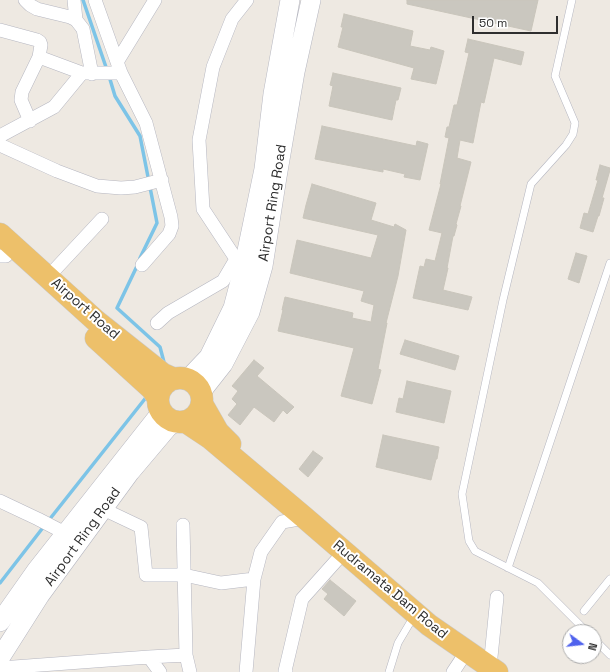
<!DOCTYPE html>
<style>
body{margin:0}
#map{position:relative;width:610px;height:672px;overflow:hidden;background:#eee9e2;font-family:"Space Grotesk",sans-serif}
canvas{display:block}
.north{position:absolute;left:562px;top:624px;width:40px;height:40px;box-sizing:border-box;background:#fff;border:1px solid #ababab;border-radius:50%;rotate:105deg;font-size:11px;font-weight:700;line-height:16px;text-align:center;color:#2e2e2e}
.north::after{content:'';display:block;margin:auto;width:14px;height:18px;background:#4f62ed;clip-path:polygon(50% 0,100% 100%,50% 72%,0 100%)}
.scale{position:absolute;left:472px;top:16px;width:86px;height:18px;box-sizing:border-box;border:2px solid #2e2e2e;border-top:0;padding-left:5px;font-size:12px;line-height:14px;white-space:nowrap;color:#2e2e2e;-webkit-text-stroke:3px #fff;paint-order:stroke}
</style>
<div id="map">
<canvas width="610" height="672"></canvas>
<div class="north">N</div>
<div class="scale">50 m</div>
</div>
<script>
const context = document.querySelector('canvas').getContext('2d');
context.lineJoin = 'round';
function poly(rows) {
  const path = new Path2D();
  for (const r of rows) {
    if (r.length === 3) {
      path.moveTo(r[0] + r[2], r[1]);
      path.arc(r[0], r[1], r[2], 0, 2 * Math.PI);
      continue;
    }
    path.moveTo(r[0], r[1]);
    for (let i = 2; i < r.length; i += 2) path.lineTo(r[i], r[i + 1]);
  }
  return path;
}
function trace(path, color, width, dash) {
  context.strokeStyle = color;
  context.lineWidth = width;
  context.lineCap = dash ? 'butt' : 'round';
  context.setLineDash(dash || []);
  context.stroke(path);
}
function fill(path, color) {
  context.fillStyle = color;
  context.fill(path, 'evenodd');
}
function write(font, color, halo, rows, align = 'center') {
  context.font = font + ' "Space Grotesk",sans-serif';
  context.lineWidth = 4;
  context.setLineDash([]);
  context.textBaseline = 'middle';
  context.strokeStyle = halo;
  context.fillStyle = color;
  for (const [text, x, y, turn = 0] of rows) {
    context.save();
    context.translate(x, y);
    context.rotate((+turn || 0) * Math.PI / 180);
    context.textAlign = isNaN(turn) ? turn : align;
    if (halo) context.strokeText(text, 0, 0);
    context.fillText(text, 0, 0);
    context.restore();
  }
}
const stream = poly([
 [83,0,107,70],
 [109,76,115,96,140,136,157,223,140,258],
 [138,264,117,308,160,347,165,366],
 [49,520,148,395],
 [0,583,45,525]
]);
const building = poly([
 [407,0,538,0,531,31,407,4,407,0],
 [344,14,413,31,410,46,430,50,431,47,444,51,436,84,411,79,414,68,338,47,343,27,341,27,344,14],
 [468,39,524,52,521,65,494,58,484,103,481,102,473,143,460,140,457,158,471,162,460,206,461,206,456,224,457,225,454,236,453,236,447,268,448,268,443,290,472,297,468,310,413,298,420,266,424,267,426,259,435,261,442,233,429,230,441,184,440,184,449,138,445,137,447,127,449,127,454,105,457,105,469,53,465,52,468,39],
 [333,73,401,88,398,100,396,100,392,120,329,106,333,86,330,85,333,73],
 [322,126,416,146,417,141,428,144,420,180,404,177,405,174,383,169,383,172,315,159,322,126],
 [600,165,610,168,610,170,602,198,604,198,599,216,598,216,593,232,580,228,584,213,588,214,598,180,596,180,600,165],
 [312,184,376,203,371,220,394,227,395,224,406,230,398,276,386,323,387,323,378,369,381,370,372,404,341,396,354,348,278,331,283,310,282,310,285,297,353,313,352,318,371,322,374,305,361,301,364,291,290,273,297,240,371,258,378,235,303,218,306,205,312,184],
 [576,253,587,256,579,283,568,279,576,253],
 [405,340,459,356,455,370,400,354,405,340],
 [254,360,264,368,257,376,294,407,287,414,283,410,274,422,254,407,240,425,228,415,237,404,232,399,238,391,232,386,254,360],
 [407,381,451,391,444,423,396,412,399,398,403,399,407,381],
 [383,435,439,447,437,459,436,459,431,480,376,467,383,435],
 [313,451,323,458,308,477,299,469,313,451],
 [330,580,356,601,344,616,324,599,328,594,322,589,330,580]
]);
const service = poly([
 [572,0,555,76,575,123,573,134,566,145,531,184,503,300,462,494,469,541,475,551,538,583,587,632],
 [508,568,610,263],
 [584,611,610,579],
 [594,639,610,655],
 [389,672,398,643,414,616]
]);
const minor = poly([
 [25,0,30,5,37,9,70,17,76,20,83,29,92,74],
 [74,0,76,20],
 [95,0,121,73,146,123,171,217,172,226,169,234,142,265],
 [0,30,37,40,40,42,41,45,39,57,22,92,21,100,30,121],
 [39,57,82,73],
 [117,62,155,0],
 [0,136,54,107,82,73,121,73],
 [0,145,57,171,97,186,121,188,135,187,162,180],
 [0,256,6,256],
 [48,277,102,219],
 [157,323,168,313,223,281,236,259,203,209,199,140,213,67,232,19,247,0],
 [0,501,38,519,65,533],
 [103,509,141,527,146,575,184,575,221,583,254,579],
 [183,525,186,655,190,672],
 [149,657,160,672],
 [490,667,497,597],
 [0,668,149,657,186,655],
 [246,672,254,579,261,552,282,522,305,518],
 [286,672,285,671,302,599,344,552],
 [453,672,467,651]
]);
const secondary = poly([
 [188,379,209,357,233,308,243,270,264,169,273,94,290,0],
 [201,392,223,364,250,312,263,266,277,177,295,72,311,0],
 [0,622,36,571,156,419,161,412],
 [0,658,40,595,130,472,168,427,175,422]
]);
const trunk = poly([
 [0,234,95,320,163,374,174,379],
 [96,338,152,389,158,398],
 [180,400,22],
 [202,404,218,432,230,444],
 [186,422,210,438,305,518,429,625,497,672]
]);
const streetNames = [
 ["Airport Ring Road",273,203,-81],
 ["Airport Road",85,309,41],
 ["Airport Ring Road",83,537,-54],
 ["Rudramata Dam Road",390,590,40]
];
trace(stream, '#7dc4e7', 3.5);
fill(building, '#cac7bf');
trace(building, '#c9c5bb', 1);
trace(service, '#b5b6c0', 8);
trace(minor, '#b5b6c0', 14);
trace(secondary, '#b5b6c0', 20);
trace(trunk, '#c9c9c9', 23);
trace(service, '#fff', 7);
trace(minor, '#fff', 13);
trace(secondary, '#fff', 19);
trace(trunk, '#edc06a', 22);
write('14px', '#2e2e2e', '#fff', streetNames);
</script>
